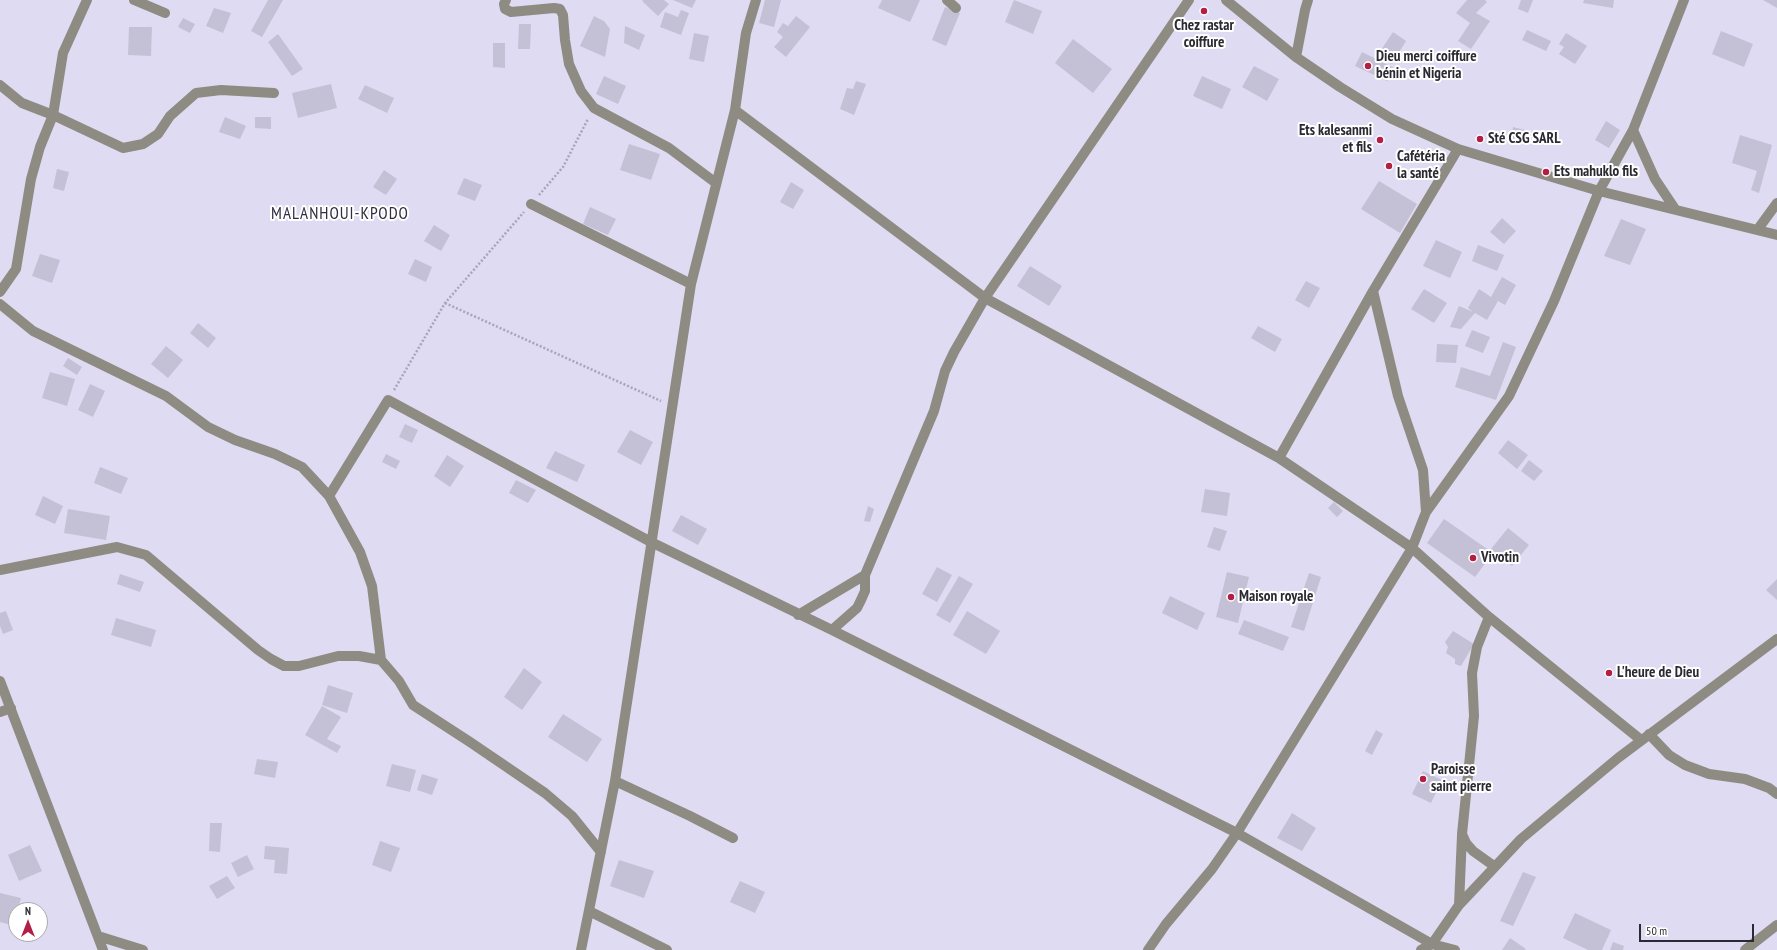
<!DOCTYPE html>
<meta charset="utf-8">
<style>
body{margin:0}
#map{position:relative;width:1777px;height:950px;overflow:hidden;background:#dedbf2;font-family:"PT Sans Narrow",sans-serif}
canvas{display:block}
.north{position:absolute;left:8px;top:902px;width:40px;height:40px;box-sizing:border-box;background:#fff;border:1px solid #aaaaad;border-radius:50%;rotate:0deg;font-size:11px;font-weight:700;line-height:16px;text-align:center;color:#2b2a32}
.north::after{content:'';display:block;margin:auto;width:14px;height:18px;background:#b21f45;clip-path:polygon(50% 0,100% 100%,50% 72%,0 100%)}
.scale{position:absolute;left:1639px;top:924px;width:115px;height:18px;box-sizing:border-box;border:2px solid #2b2a32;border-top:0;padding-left:5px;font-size:12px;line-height:14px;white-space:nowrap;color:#2b2a32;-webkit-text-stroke:3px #fff;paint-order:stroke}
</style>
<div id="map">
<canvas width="1777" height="950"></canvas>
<div class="north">N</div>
<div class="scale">50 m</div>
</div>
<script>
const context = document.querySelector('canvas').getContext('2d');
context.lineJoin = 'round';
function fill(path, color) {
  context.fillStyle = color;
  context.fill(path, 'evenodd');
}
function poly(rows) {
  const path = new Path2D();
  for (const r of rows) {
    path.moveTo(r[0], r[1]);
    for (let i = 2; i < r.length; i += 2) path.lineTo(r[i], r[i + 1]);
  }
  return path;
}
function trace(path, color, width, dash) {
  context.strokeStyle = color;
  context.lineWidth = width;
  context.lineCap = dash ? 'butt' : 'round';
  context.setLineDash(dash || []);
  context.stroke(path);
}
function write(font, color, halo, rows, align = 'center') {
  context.font = font + ' "PT Sans Narrow",sans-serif';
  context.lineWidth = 4;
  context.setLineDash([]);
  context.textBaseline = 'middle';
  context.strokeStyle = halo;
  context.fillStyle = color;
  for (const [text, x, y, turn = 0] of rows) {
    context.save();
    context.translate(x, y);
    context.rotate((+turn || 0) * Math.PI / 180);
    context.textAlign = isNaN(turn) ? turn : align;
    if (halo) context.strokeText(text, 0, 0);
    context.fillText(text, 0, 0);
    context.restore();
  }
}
const building = poly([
 [268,0,283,0,262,37,251,31],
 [643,0,664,0,669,4,658,16,642,1],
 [673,0,696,0,692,8],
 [765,0,781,0,774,27,759,23],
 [882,0,920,0,910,22,878,8],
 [1014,0,1042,11,1033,34,1005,22],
 [1467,0,1485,0,1487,2,1476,13,1490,21,1471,49,1458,41,1470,23,1456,13],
 [1521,0,1533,0,1528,13,1518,9],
 [1584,0,1614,0,1613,8,1583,3],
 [1763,0,1777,0,1777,8],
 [945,7,960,13,946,46,932,40],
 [214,8,231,13,223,33,206,26],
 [681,10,689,13,681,35,660,27,665,12,678,17],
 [594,16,604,21,610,29,605,57,580,46],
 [796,16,810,27,786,57,774,47,783,37,777,32,783,23,788,26],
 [183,18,195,24,190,33,178,27],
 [519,24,531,24,530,49,518,49],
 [625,26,645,35,639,50,624,43],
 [129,27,152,27,151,56,128,55],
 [1527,30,1551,41,1546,51,1522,40],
 [1721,31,1753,44,1744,67,1712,54],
 [1393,32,1406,41,1392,64,1377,56],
 [694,33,709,36,704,62,689,59],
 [1566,33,1587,46,1575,64,1559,54,1564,47,1559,44],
 [278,34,303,69,292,76,268,42],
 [1073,39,1112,69,1093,93,1055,63],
 [493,43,505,43,505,68,493,67],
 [1362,52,1394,68,1387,81,1355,66],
 [1254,66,1279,79,1267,101,1242,87],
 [604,76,626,86,618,104,596,94],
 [1202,76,1231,89,1222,109,1193,96],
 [856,81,866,84,854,115,840,109,847,88,853,89],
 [331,84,337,108,298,118,292,93],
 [365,85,394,98,387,113,358,99],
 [225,117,246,126,240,139,219,132],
 [255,117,271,117,271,129,255,128],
 [1606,121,1620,130,1609,148,1595,140],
 [1513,127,1525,130,1522,142,1511,139],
 [1740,135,1772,145,1759,193,1751,190,1757,171,1732,163],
 [629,144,660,154,651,180,620,170],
 [57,169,69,172,64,191,53,188],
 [384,170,397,179,386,195,373,187],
 [464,178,482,185,475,201,457,194],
 [1379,181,1417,204,1400,233,1361,209],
 [791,182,804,190,793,209,780,202],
 [590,207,616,219,608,235,583,224],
 [1502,218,1516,231,1504,244,1490,232],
 [1621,219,1646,229,1630,265,1604,256],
 [434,225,450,235,441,251,424,241],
 [1436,240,1462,252,1450,278,1423,266],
 [1478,245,1504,255,1497,271,1472,261],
 [40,254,60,260,52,283,32,276],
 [415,259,432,267,426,282,408,274],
 [1030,266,1062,286,1049,306,1017,286],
 [1502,277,1516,285,1505,305,1498,301,1487,320,1475,313,1461,329,1450,327,1459,306,1473,312,1468,308,1479,289,1491,297],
 [1306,281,1320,288,1309,308,1295,300],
 [1424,289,1447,303,1434,323,1411,309],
 [198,323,216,338,208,348,190,333],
 [1258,326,1282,339,1275,352,1251,338],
 [1472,330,1490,337,1483,353,1465,346],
 [1503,342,1516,347,1496,400,1455,387,1461,367,1490,376],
 [1437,344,1458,345,1456,363,1436,362],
 [166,346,183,360,168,378,151,364],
 [68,358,82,367,77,375,63,366],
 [50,372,75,379,67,406,42,398],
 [90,384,105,391,93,417,78,410],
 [405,424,418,430,412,443,399,437],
 [630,430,653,442,641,465,617,452],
 [1508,440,1528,455,1517,469,1498,453],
 [555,451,585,465,577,482,546,468],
 [386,454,400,461,396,469,382,462],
 [447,455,464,466,450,487,434,476],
 [1529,460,1543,471,1534,481,1521,471],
 [100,467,128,478,121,494,94,483],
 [516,480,536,490,528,503,509,493],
 [1205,489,1230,493,1227,516,1201,512],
 [43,496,63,506,55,524,35,515],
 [1334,502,1343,511,1337,517,1328,508],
 [868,506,874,509,870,522,864,521],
 [68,509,110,516,106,540,64,533],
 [681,515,707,529,698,545,672,531],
 [1444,519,1493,553,1475,577,1427,543],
 [1214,527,1227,531,1220,551,1207,547],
 [1508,528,1529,545,1512,566,1491,549],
 [937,567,952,575,937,602,922,594],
 [1227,572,1249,577,1238,623,1216,617],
 [1309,573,1321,577,1304,631,1291,627],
 [120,574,144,582,140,592,117,584],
 [959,576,973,584,950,623,936,615],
 [1777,579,1777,600,1766,590],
 [1170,596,1205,613,1197,630,1162,613],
 [6,611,13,630,3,634,0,626,0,613],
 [967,611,1000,631,986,654,953,635],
 [116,618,156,630,151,647,111,635],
 [1244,620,1289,637,1283,651,1238,634],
 [1453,631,1474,644,1461,666,1455,664,1455,659,1446,653,1448,647,1445,642],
 [524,668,542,682,522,710,504,697],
 [328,685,353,693,347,713,322,705],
 [322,706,341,717,327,739,341,746,337,753,305,735],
 [563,714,602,739,587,762,548,737],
 [1376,730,1383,734,1372,755,1365,751],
 [257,759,278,762,275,778,254,774],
 [392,764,416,770,410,792,386,786],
 [1423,771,1442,780,1431,803,1412,794],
 [422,774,438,779,432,795,417,790],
 [1292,813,1316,828,1302,851,1277,838],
 [210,823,222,823,220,852,209,851],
 [380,841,400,848,391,872,372,865],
 [30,845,42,871,19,881,8,855],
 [265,846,289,848,287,874,274,873,275,860,264,859],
 [247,855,254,869,238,877,231,863],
 [619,860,654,871,644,898,610,886],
 [1523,872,1536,877,1513,926,1500,921],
 [227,876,235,888,217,899,209,886],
 [740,881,765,892,755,913,730,902],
 [0,893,21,898,18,910,16,910,15,926,0,922],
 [1575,913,1611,930,1602,950,1588,950,1563,938],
 [1510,938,1526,949,1525,950,1502,950],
 [1613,942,1624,946,1623,950,1610,950]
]);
const path = poly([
 [539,195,563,167,588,119],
 [445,303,661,401],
 [394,390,445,303,524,212]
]);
const minor = poly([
 [134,0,165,13],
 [506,0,504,4,505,9,511,12,554,8,560,9,563,15,565,40,569,64,581,91,594,108,669,148,716,183],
 [947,0,956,8],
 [1226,0,1296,57,1340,87,1392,119,1458,149,1599,191,1777,235],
 [1296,57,1305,10,1308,0],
 [0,85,22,103,53,115,123,148,143,144,158,134,170,116,196,93,221,90,274,93],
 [735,110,985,298,1279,458,1412,548,1489,617,1641,740],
 [1633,130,1655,179,1675,209],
 [531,204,691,284],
 [1758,229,1777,203],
 [1373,291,1398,396,1423,470,1426,512],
 [0,292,16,269,31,179,40,147,53,115,63,53,87,0],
 [0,304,33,331,166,396,208,427,235,440,275,454,302,467,329,496,388,400,651,542,832,630,1237,833,1432,944,1455,950],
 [1279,458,1373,291,1458,149],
 [329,496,360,552,372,586,381,660,399,681,413,705,470,742,545,793,572,816,601,852],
 [0,570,117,547,146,555,258,650,271,659,284,666,299,666,338,656,359,656,381,660],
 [798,615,865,575,934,411,945,371,954,352,985,298,1189,0],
 [1489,617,1477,647,1472,673,1474,716,1462,834,1466,843,1473,851,1494,866],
 [832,630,857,608,861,600,865,591,865,575],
 [0,681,103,950],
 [0,712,11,708],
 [1649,734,1669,755,1685,765,1709,774,1745,779,1769,788,1777,794],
 [615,781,690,816,733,838],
 [1459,905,1462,835],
 [589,911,667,950],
 [98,936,143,950],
 [581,950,615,781,691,284,735,110,746,33,756,0],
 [1148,950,1166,924,1212,869,1237,833,1412,548,1426,512,1509,396,1554,301,1599,191,1633,130,1684,0],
 [1421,950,1432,944,1459,905,1521,839,1618,758,1777,639],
 [1745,950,1777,925]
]);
const markers = [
 [1204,11,4,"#b21f45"],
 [1368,66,4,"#b21f45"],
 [1480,139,4,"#b21f45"],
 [1380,140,4,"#b21f45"],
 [1389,166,4,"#b21f45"],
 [1546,172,4,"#b21f45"],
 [1473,558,4,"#b21f45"],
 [1231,597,4,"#b21f45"],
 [1609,673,4,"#b21f45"],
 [1423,779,4,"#b21f45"]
];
const poiNames = [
 ["Chez rastar",1204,26,"center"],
 ["coiffure",1204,43,"center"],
 ["Dieu merci coiffure",1376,57],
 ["bénin et Nigeria",1376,74],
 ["Ets kalesanmi",1372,131,"right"],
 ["et fils",1372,148,"right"],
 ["Sté CSG SARL",1488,139],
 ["Cafétéria",1397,157],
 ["la santé",1397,174],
 ["Ets mahuklo fils",1554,172],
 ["Vivotin",1481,558],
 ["Maison royale",1239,597],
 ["L'heure de Dieu",1617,673],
 ["Paroisse",1431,770],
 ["saint pierre",1431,787]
];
const quarterNames = [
 ["MALANHOUI-KPODO",340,214]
];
fill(building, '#c4c1d7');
trace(path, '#a8a5b8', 2.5, [2, 2]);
trace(minor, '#8e8b82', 10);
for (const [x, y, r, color] of markers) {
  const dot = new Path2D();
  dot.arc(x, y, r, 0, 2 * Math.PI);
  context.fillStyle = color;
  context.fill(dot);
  trace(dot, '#fff', 1.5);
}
write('bold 15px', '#2b2a32', '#fff', poiNames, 'left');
context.letterSpacing = '1px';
write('17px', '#302d3e', '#fff', quarterNames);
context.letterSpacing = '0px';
</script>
